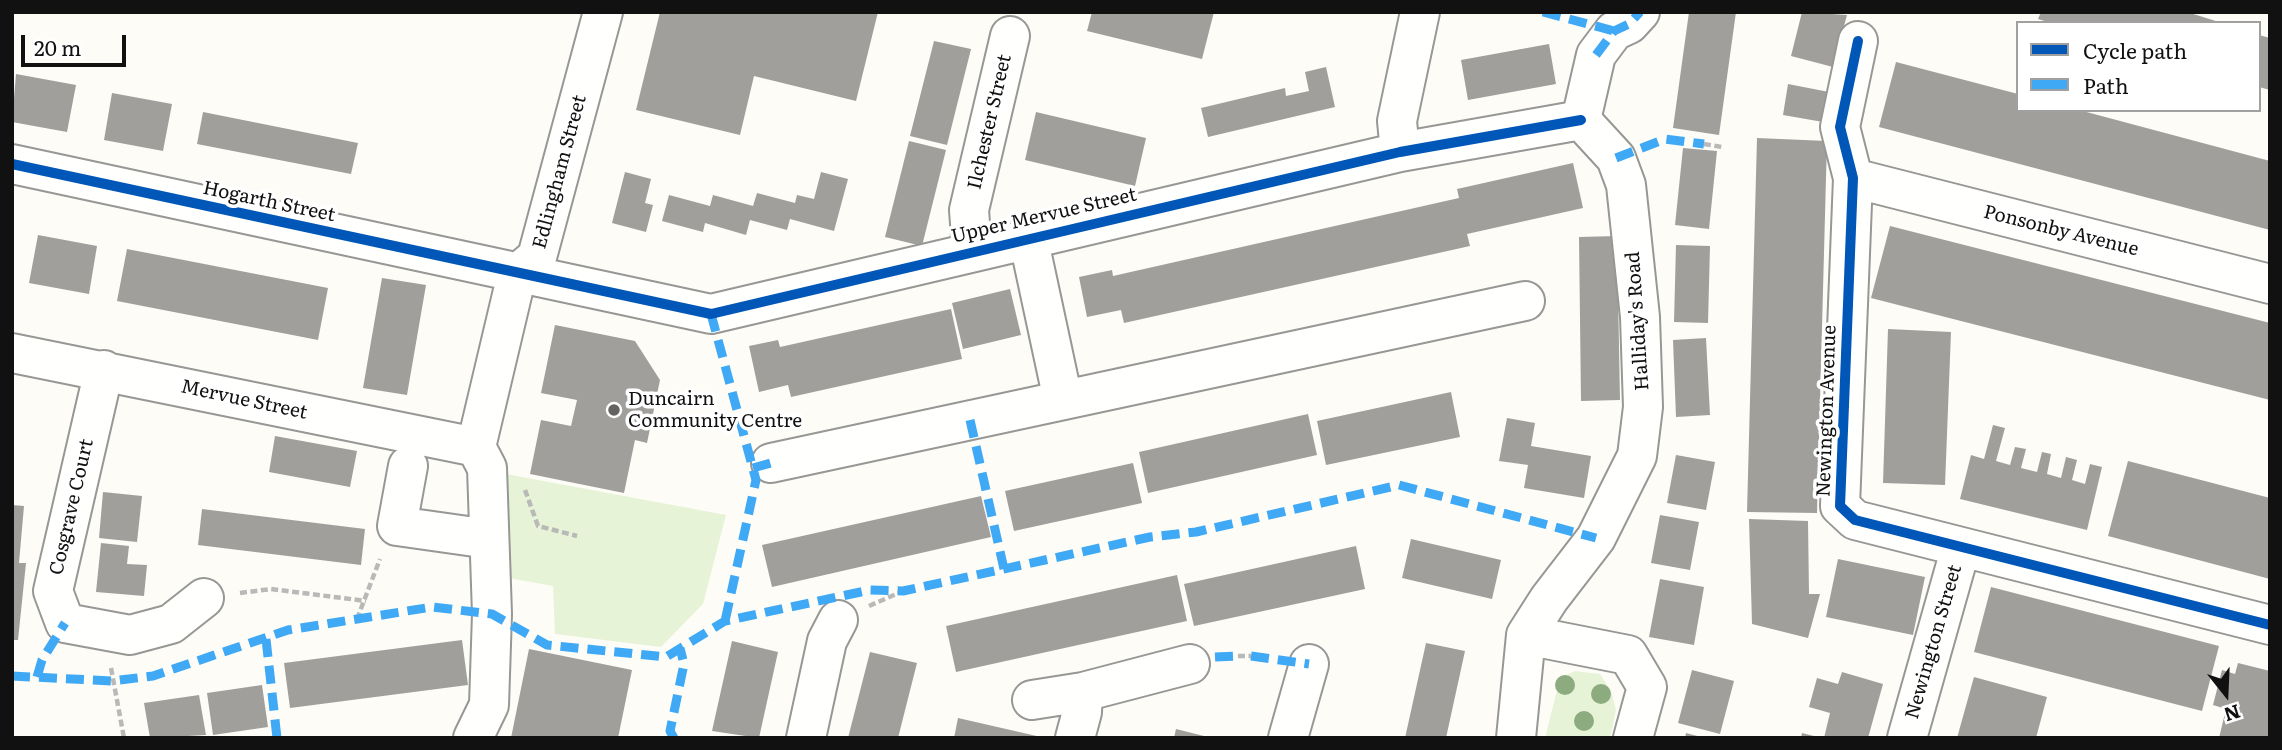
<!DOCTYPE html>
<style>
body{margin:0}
#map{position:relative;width:2282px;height:750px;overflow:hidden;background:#fdfcf7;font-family:Literata,serif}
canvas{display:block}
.frame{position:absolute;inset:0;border:14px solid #111;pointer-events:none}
.legend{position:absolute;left:2016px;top:21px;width:245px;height:91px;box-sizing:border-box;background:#fff;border:2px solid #a0a0a0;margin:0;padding:9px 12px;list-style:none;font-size:21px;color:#111}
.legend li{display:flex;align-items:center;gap:14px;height:35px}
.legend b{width:35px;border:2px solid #a0a0a0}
.north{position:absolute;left:2191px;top:659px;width:70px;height:70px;-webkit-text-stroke:5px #fff;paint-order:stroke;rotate:162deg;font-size:19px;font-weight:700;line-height:28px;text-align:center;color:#111}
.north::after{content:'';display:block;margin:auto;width:24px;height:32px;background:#111;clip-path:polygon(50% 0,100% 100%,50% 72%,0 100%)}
.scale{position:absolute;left:21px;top:35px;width:105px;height:32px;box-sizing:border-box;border:4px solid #111;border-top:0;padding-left:9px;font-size:21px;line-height:24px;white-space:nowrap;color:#111;-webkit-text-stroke:5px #fff;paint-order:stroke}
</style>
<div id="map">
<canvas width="2282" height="750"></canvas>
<div class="frame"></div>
<ul class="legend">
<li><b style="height:9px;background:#0057b8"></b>Cycle path</li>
<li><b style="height:9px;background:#3fa9f5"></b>Path</li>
</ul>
<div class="north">N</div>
<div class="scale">20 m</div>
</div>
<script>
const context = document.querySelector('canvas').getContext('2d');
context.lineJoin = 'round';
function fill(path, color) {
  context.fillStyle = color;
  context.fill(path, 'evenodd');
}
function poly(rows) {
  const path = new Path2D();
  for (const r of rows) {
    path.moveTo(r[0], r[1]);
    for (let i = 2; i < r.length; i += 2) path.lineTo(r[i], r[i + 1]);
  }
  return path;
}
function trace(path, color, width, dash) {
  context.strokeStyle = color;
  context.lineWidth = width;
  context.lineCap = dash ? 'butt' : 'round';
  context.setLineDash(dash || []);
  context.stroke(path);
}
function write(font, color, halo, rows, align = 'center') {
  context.font = font + ' Literata,serif';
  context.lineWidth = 7;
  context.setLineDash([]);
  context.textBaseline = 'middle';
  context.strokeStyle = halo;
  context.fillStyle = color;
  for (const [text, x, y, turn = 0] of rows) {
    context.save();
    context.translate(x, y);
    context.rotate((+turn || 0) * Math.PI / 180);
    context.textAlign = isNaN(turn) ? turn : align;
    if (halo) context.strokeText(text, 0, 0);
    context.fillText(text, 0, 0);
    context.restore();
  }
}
const green = poly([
 [506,474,726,515,703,604,661,647,555,634,553,586,503,577],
 [1575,671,1600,674,1611,691,1616,710,1610,738,1545,738,1560,678]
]);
const building = poly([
 [660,12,878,12,856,101,754,76,740,135,636,110],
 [1092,12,1214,12,1202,59,1087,31],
 [1689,12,1736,12,1719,135,1673,128],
 [1802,12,1847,15,1833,67,1791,56],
 [2041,12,2187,12,2219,22,2051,23,2038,19],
 [2259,35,2270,38,2270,90,2259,87],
 [934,41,971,49,947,145,910,136],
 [1549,44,1556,84,1468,100,1461,60],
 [1896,62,2018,94,2018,110,2079,110,2270,161,2270,230,1879,127],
 [1326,67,1335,107,1208,137,1201,108,1285,88,1286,96,1309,91,1305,72],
 [16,74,76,85,67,132,12,122],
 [1788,84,1829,92,1823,122,1783,115],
 [112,93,172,104,163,151,104,140],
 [203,112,358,143,351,174,197,144],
 [1036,112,1146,138,1135,186,1025,160],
 [1757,138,1827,141,1817,513,1747,512],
 [909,141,946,150,922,246,885,237],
 [1683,148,1717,151,1709,229,1675,225],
 [1573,163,1583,208,1467,234,1470,246,1124,323,1121,310,1087,317,1079,277,1112,270,1113,276,1459,198,1457,189],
 [625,172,651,179,645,203,653,205,646,232,612,223],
 [821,172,848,179,834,231,790,219,787,230,750,220,746,235,705,223,703,232,662,221,669,195,710,206,713,195,753,206,757,193,795,203,797,195,814,199],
 [1890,226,2270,323,2270,400,1871,298],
 [38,235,97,246,89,294,29,283],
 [1617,236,1620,400,1581,401,1579,237],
 [1676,245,1710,246,1708,323,1674,322],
 [127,249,328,288,318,340,117,301],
 [382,278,426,285,407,395,363,388],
 [1010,289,1021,335,963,349,952,303],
 [951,309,962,359,791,397,788,385,759,392,749,346,778,340,780,347],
 [555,325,635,341,660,380,647,443,635,440,624,493,530,474,541,420,571,426,577,400,541,393],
 [1888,329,1951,332,1945,485,1883,483],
 [1706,338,1710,415,1676,417,1673,340],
 [1451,392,1460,437,1326,465,1317,421],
 [1308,414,1317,455,1148,493,1139,452],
 [1507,418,1535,423,1531,446,1591,456,1584,498,1524,488,1528,465,1499,461],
 [1993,425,2005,428,1996,461,2010,465,2015,447,2026,449,2021,468,2037,472,2042,452,2051,454,2047,474,2061,478,2066,457,2077,460,2072,480,2085,484,2090,464,2102,467,2087,530,1960,499,1971,455,1984,459],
 [275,436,357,451,350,487,269,472],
 [1676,455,1715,462,1706,510,1667,503],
 [2128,461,2270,498,2270,579,2108,536],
 [1133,463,1142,503,1014,531,1005,491],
 [103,492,142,496,137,542,99,538],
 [981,496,991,537,772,587,762,545],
 [12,505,24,506,19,563,26,563,18,640,12,640],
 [202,509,365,529,361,565,198,545],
 [1660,515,1699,522,1690,570,1651,563],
 [1749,519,1808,521,1809,594,1820,594,1808,638,1752,624],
 [1411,539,1501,560,1492,599,1402,578],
 [101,543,129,546,127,564,147,565,144,596,96,592],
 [1356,546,1365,589,1194,626,1184,584],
 [1838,559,1925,577,1913,635,1826,617],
 [1177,575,1187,621,956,672,946,626],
 [1660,579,1704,587,1694,645,1649,637],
 [1991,587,2219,646,2202,711,1974,652],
 [462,640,468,685,290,708,284,663],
 [732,641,778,652,759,738,712,731],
 [1426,643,1465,651,1446,738,1405,738],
 [529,649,632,670,618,738,511,738],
 [870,652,917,663,898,738,848,738],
 [2238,663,2270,671,2270,738,2219,738,2226,709,2213,705,2222,670,2235,674],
 [1692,670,1734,681,1720,734,1678,723],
 [1842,672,1883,684,1868,738,1824,738,1830,713,1809,707,1817,678,1838,684],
 [1974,677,2047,697,2036,738,1957,738],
 [262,685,268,727,213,735,207,693],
 [199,695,206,735,150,738,144,703],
 [958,718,1041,737,1041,738,954,738],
 [1176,729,1208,737,1208,738,1174,738],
 [1686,733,1701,737,1701,738,1685,738],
 [1802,733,1818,737,1818,738,1801,738]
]);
const path = poly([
 [1704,144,1722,147],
 [525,490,538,526,577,536],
 [240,593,271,589,366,601],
 [869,606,903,591],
 [357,619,380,559],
 [1238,656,1251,656],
 [111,668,124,738]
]);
const minor = poly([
 [1858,41,1840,127,1853,178,1840,506,1855,520,2270,625],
 [1400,152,1397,121,1420,12],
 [12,164,711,314,1400,152,1581,120],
 [1853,178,2270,284],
 [1028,237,1063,400],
 [972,250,969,210,1010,36],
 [12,353,476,447],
 [104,370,53,591,65,623,130,635,171,624,204,598],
 [476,447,517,274,537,257,603,12],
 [771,463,1525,301],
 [408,466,397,526,489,539],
 [1526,635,1628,655,1647,687,1633,738],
 [1032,700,1083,692,1190,664],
 [473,738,489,705,492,614,487,468,476,447],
 [806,738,827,641,838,620],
 [1075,738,1082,712,1083,692],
 [1288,738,1309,664],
 [1516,738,1526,635,1549,599,1596,538,1637,456,1643,407,1640,317,1626,185,1616,158,1581,120,1596,55,1614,31,1629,24,1640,12],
 [1907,738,1961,547]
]);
const quiet = poly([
 [1543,12,1614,31],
 [1596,55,1614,31,1629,24,1640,12],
 [1616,158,1665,139,1704,144],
 [711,314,756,480,725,621],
 [970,420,1004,569],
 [753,468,771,463],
 [266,639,277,738],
 [1251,656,1309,664],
 [1215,657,1238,656],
 [12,676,112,681,153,676,288,630,432,607,492,614,547,645,666,657,725,621,870,590,903,591,1150,537,1196,532,1399,485,1596,538],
 [37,677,42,660,65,623],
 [674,738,670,731,684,664,680,648]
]);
const cycleway = poly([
 [1858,41,1840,127,1853,178,1840,506,1855,520,2270,625],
 [12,164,711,314,1400,152,1581,120]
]);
const trees = [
 [1565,685],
 [1601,694],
 [1584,721]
];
const markers = [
 [614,410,7,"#646362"]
];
const streetNames = [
 ["Ilchester Street",990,122,-77],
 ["Edlingham Street",560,172,-75],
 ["Hogarth Street",269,202,12],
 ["Upper Mervue Street",1044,216,-13],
 ["Ponsonby Avenue",2061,231,14],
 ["Halliday's Road",1638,321,-94],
 ["Mervue Street",244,400,12],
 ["Newington Avenue",1827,411,-88],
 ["Cosgrave Court",72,507,-77],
 ["Newington Street",1934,642,-74]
];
const poiNames = [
 ["Duncairn",628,399],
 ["Community Centre",628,421]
];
fill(green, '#e7f3d7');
fill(building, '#a19f9c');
trace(minor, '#979795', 42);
trace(path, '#b9b9b8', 4.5, [7, 3.5]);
trace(minor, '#fffffe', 38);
trace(quiet, '#3fa9f5', 9, [18, 9]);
trace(cycleway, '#0057b8', 10);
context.fillStyle = '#8cac80';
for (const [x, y] of trees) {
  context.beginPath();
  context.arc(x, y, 10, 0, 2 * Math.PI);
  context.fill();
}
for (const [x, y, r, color] of markers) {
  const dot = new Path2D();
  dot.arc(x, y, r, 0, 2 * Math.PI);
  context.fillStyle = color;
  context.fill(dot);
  trace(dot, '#fff', 2.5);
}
write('19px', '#111', '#fff', streetNames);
write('19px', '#111', '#fff', poiNames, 'left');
</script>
